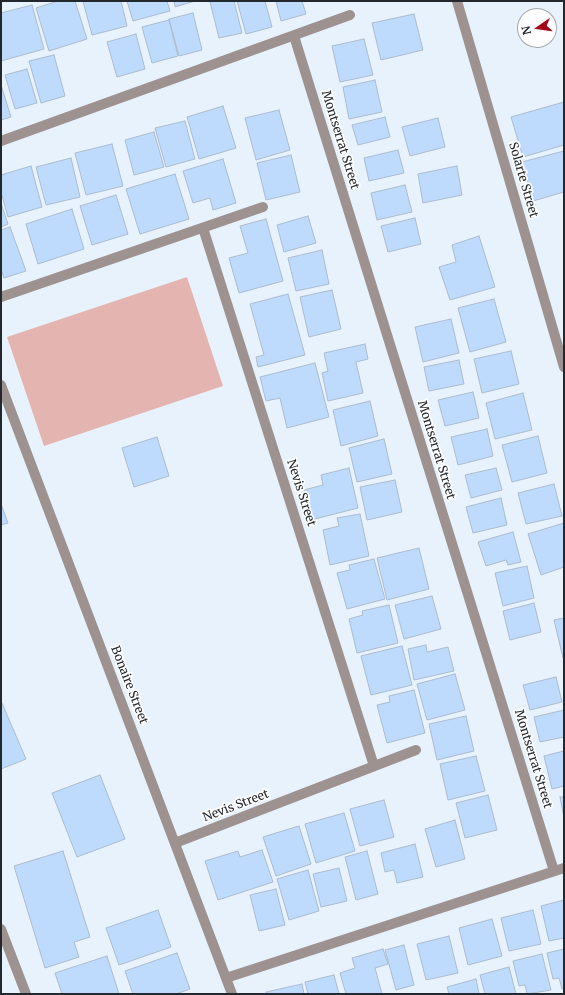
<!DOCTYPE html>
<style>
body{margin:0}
#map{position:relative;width:565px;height:995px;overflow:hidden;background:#e8f2fd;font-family:Merriweather,serif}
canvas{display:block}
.frame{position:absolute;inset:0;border:2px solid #23282f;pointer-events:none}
.north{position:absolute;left:517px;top:8px;width:40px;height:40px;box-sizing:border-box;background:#fefefe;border:1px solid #a6a8ab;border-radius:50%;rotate:257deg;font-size:11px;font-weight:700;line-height:16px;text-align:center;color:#23282f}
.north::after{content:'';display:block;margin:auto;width:14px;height:18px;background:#a20619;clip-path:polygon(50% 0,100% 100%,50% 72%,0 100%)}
</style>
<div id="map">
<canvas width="565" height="995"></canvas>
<div class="frame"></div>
<div class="north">N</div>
</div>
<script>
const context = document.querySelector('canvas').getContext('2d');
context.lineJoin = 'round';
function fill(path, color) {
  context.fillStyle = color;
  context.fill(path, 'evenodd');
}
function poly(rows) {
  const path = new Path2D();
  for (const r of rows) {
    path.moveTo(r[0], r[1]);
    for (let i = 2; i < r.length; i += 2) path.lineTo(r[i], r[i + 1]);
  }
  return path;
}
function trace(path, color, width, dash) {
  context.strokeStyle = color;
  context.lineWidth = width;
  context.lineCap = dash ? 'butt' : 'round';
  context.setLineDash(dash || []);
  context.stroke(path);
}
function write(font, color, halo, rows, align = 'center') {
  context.font = font + ' Merriweather,serif';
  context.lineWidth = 3.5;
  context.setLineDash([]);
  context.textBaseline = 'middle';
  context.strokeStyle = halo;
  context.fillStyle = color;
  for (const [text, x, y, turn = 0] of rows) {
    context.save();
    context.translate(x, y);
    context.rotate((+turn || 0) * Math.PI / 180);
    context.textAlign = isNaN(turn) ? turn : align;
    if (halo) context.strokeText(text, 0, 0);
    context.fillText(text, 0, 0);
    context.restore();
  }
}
const green = poly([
 [187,277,223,386,44,446,7,337]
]);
const building = poly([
 [58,1,75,1,87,39,49,51,36,8,58,1],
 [83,1,121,1,127,26,92,35,83,1],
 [127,1,167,1,170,11,133,21,127,1],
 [174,1,195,1,175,7,174,1],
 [216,1,234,1,242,33,219,38,210,2,216,1],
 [237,1,265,1,272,27,246,34,237,1],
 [276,1,302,1,306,14,281,21,276,1],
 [32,5,44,49,1,61,1,13,32,5],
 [193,13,202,50,179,56,169,19,193,13],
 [414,14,423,50,381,60,372,23,414,14],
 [169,20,178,56,152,63,142,27,169,20],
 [136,34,145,69,117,77,107,42,136,34],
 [364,39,373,75,340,82,332,46,364,39],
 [54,55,65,96,41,103,29,61,54,55],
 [27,69,37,103,15,109,5,75,27,69],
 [375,80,382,112,349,119,343,87,375,80],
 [1,85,11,117,1,120,1,85],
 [564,102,564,145,523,157,511,117,564,102],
 [223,106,236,148,199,159,187,117,223,106],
 [279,110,290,150,256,160,245,118,279,110],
 [385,117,390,137,358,145,352,125,385,117],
 [438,118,445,147,410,156,402,127,438,118],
 [185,121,195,159,166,167,155,128,185,121],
 [154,132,164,167,134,175,125,140,154,132],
 [112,144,123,186,86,195,75,153,112,144],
 [398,150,404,173,369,181,364,158,398,150],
 [564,151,564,192,533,201,522,162,564,151],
 [291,155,300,192,266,200,257,163,291,155],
 [71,158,80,197,46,205,36,167,71,158],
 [223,159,236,203,213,210,210,198,193,203,183,171,223,159],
 [31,166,42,207,8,217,1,192,1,175,31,166],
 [457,166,462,195,423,203,418,174,457,166],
 [175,174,189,219,140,234,126,189,175,174],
 [405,185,412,212,377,220,371,193,405,185],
 [116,195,128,234,92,245,80,206,116,195],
 [1,203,8,224,1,227,1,203],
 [72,209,84,249,38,264,26,224,72,209],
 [308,216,316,243,284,252,277,225,308,216],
 [415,218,421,244,388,252,381,226,415,218],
 [266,219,283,281,239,293,229,258,248,253,240,226,266,219],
 [10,227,26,271,4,278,1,269,1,230,10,227],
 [479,236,495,287,450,300,439,267,456,262,452,245,479,236],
 [322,250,329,284,296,291,288,258,322,250],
 [332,290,341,329,309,337,300,297,332,290],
 [288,294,305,355,258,367,256,357,264,355,250,304,288,294],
 [494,299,506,342,470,352,458,308,494,299],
 [451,319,459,353,423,362,415,327,451,319],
 [365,344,368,359,356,362,363,393,328,401,322,373,328,371,324,353,365,344],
 [511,351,519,384,482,393,474,359,511,351],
 [459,360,464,384,429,391,424,367,459,360],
 [315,363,329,417,287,428,280,398,266,401,260,377,315,363],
 [473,392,479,418,445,426,438,400,473,392],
 [523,393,532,430,495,439,486,403,523,393],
 [370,401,378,436,341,446,333,410,370,401],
 [487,429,493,456,458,465,451,437,487,429],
 [538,436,547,473,512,482,502,445,538,436],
 [157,437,169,476,134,487,122,448,157,437],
 [384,439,392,474,357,482,349,448,384,439],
 [349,468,358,508,311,520,304,490,323,485,321,475,349,468],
 [496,468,502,490,471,498,465,475,496,468],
 [395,480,402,512,367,520,360,487,395,480],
 [554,484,562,516,526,524,518,493,554,484],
 [501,498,507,525,473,533,466,507,501,498],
 [1,504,8,523,1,525,1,504],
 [360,514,369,556,330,565,323,530,339,526,337,518,360,514],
 [564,523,564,567,541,575,528,534,564,523],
 [513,532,521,562,508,565,506,560,486,566,478,542,513,532],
 [419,548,429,589,387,600,377,558,419,548],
 [374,559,385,599,347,609,337,573,350,570,349,565,374,559],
 [527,566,534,598,503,606,495,573,527,566],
 [432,596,441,629,404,639,395,605,432,596],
 [534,603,541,632,510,640,503,611,534,603],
 [389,605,398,643,357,653,349,619,363,615,362,611,389,605],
 [564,618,564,658,563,658,554,620,564,618],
 [426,645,427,652,448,647,454,671,414,680,408,649,426,645],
 [402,646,412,685,371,695,361,656,402,646],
 [455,674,465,710,427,720,417,684,455,674],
 [556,677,562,702,530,710,523,685,556,677],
 [414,690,425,733,387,743,377,705,390,702,389,696,414,690],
 [1,701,26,759,1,769,1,701],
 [564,710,564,737,540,742,534,717,564,710],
 [466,716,474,751,437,760,429,724,466,716],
 [564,751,564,786,552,789,544,756,564,751],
 [476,756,485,791,448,800,440,764,476,756],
 [100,775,125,839,77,857,52,793,100,775],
 [488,795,497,830,465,838,456,803,488,795],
 [560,797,564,797,564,818,560,797],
 [384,800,394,837,360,846,350,809,384,800],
 [344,813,355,851,316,863,305,824,344,813],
 [455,820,465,859,436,867,425,829,455,820],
 [299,826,311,864,276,876,263,837,299,826],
 [415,844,423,877,397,883,394,870,385,872,381,853,415,844],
 [262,850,273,882,218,900,205,861,238,851,240,857,262,850],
 [63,851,90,937,74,942,79,957,45,968,14,866,63,851],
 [367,851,378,894,356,900,345,857,367,851],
 [339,868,347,901,321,907,313,874,339,868],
 [308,870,319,911,289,920,277,879,308,870],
 [276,889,285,925,259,931,250,895,276,889],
 [564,900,564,938,549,941,541,906,564,900],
 [158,910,171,947,119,965,106,928,158,910],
 [533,910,541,944,509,951,501,918,533,910],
 [492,919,502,956,468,965,459,928,492,919],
 [449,936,458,973,426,980,417,944,449,936],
 [404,945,414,985,396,990,385,950,404,945],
 [383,949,388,964,375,968,382,994,346,994,340,973,355,968,352,958,383,949],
 [564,949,564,988,562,989,559,978,553,979,547,953,564,949],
 [177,953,190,989,176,994,133,994,125,971,177,953],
 [542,954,551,990,527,994,525,985,519,986,513,961,542,954],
 [107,956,119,994,62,994,55,973,107,956],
 [509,967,516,994,485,994,480,975,509,967],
 [334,975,339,994,308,994,305,982,334,975],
 [476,979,479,994,449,994,447,987,476,979],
 [302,984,304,994,267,994,266,992,302,984]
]);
const minor = poly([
 [457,1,564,367],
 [294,36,554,871],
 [1,141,350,15],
 [203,228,374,766],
 [1,297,263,207],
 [1,385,232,994],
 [175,843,416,750],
 [1,929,26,994],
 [226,978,564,868]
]);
const streetNames = [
 ["Montserrat Street",340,140,73],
 ["Solarte Street",523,180,74],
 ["Montserrat Street",436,450,73],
 ["Nevis Street",301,493,72],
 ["Bonaire Street",129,685,69],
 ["Montserrat Street",533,759,73],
 ["Nevis Street",236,806,-21]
];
fill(green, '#e4b5b0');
fill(building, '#bedbfd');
trace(building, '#abbbcd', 1);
trace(minor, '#9e9291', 10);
write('12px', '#23282f', '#fefefe', streetNames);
</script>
